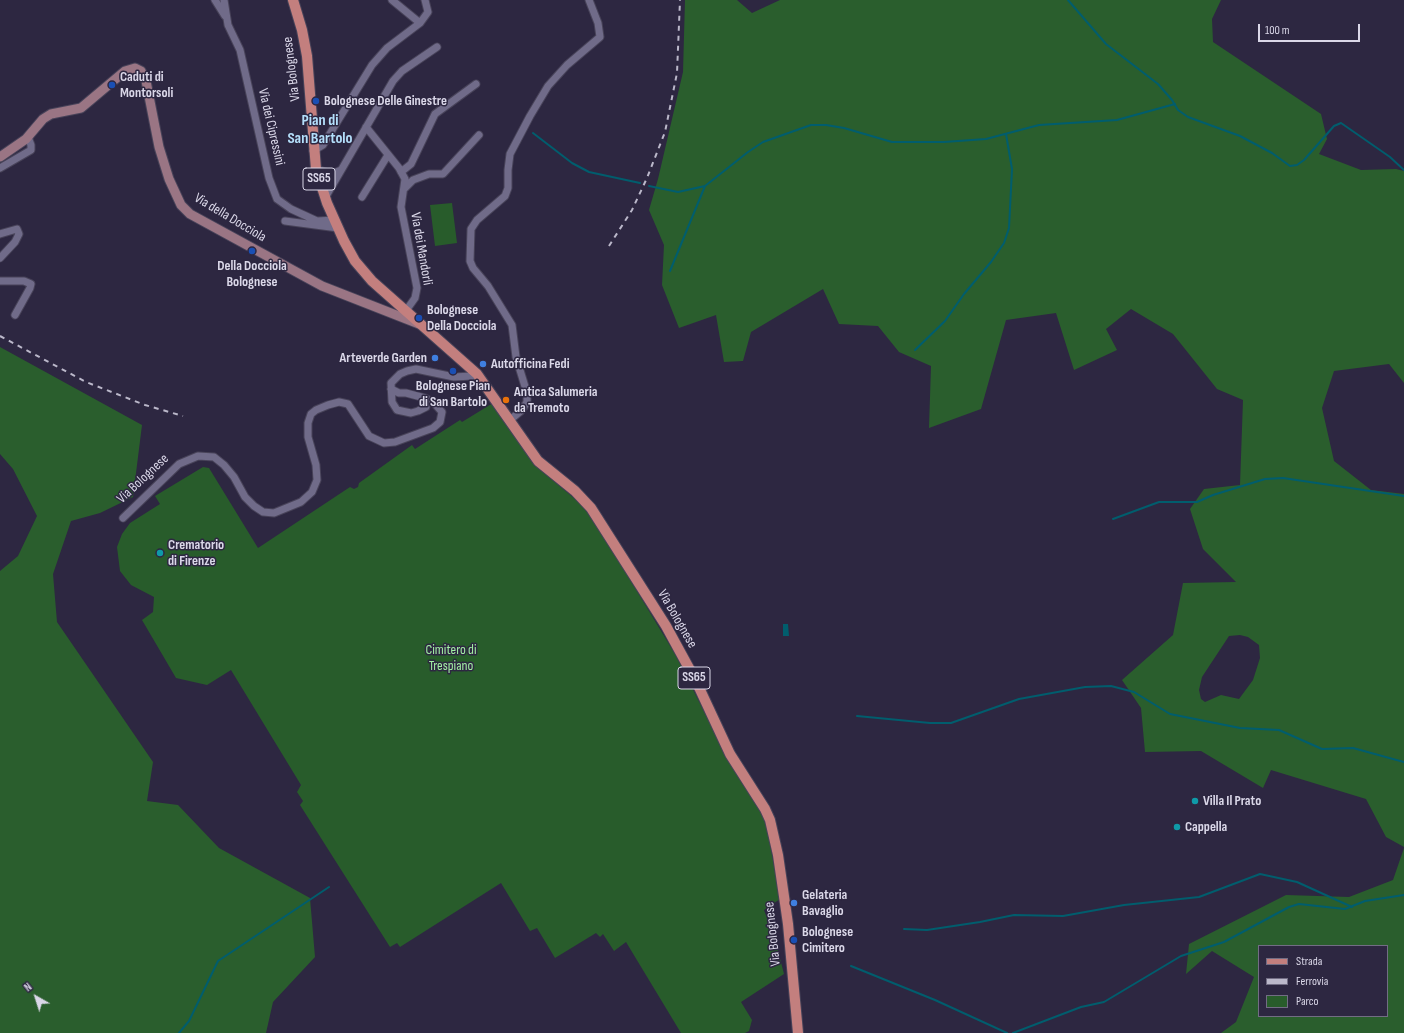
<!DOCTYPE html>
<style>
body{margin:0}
#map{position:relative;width:1404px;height:1033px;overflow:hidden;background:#2d2741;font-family:"Sofia Sans Condensed",sans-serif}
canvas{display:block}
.legend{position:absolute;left:1258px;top:945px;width:130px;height:72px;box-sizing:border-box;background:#2d2741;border:1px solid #726d84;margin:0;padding:5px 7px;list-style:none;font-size:12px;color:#dad7e8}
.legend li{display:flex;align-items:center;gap:8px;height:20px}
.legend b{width:20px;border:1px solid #726d84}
.north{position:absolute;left:16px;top:977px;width:40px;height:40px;-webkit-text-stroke:3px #2d2741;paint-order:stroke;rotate:321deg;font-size:11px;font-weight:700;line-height:16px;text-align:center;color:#dad7e8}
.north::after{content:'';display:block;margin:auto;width:14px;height:18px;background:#dad7e8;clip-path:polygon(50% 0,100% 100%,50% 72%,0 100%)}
.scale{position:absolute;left:1258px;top:24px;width:102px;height:18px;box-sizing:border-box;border:2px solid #dad7e8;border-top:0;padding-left:5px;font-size:12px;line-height:14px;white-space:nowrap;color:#dad7e8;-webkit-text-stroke:3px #2d2741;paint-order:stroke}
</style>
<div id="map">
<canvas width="1404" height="1033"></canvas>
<ul class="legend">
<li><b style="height:5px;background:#c37f7e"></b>Strada</li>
<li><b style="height:5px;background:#bbb8ca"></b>Ferrovia</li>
<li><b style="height:11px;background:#285c2b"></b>Parco</li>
</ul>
<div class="north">N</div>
<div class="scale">100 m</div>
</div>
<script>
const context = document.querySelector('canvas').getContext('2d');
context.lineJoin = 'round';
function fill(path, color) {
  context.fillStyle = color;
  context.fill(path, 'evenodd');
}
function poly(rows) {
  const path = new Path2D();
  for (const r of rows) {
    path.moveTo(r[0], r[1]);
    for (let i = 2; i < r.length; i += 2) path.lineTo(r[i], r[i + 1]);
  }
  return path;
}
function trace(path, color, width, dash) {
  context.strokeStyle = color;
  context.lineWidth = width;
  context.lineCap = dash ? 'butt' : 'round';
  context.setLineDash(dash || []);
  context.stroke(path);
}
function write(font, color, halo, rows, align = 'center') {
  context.font = font + ' "Sofia Sans Condensed",sans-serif';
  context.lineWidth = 3;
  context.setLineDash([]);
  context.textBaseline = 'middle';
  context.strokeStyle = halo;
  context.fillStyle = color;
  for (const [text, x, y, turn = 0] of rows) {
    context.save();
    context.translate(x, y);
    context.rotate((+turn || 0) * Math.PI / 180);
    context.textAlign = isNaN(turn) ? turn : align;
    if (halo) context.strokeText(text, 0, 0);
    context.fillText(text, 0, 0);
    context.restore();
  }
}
const green = poly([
 [452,203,457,243,435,246,430,205],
 [493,403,536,466,575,499,589,513,603,535,675,654,721,745,760,808,766,822,780,899,764,910,776,943,784,974,741,1002,752,1020,749,1031,745,1033,681,1033,626,942,614,951,603,934,600,937,596,933,555,958,537,928,530,931,501,883,400,947,397,943,390,947,300,805,303,801,297,792,301,785,231,670,207,685,176,678,142,620,153,612,154,597,131,585,120,571,117,547,122,534,130,523,160,504,155,496,203,467,209,468,258,548,350,487,354,489,358,487,359,483,412,445,415,449,460,420,462,422]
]);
const forest = poly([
 [685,0,737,0,752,13,780,0,1221,0,1212,19,1213,42,1321,114,1327,139,1319,154,1361,170,1396,169,1404,171,1404,383,1389,364,1334,371,1322,408,1334,461,1371,490,1404,494,1404,847,1386,837,1366,799,1271,770,1263,788,1201,751,1145,752,1141,708,1122,680,1173,635,1183,583,1236,582,1203,549,1190,509,1204,489,1240,485,1243,400,1217,389,1173,334,1131,309,1106,329,1117,350,1074,370,1056,313,1006,320,981,409,929,428,931,366,899,352,878,326,839,324,823,289,751,332,743,361,724,362,716,315,679,328,662,285,664,245,649,210,658,179,683,72],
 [1240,635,1248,637,1259,645,1260,658,1253,680,1239,699,1221,695,1205,702,1201,699,1199,690,1202,677,1229,636],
 [0,347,142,425,133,497,100,513,71,521,53,574,57,622,153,762,147,801,178,805,219,848,310,898,315,957,273,1002,266,1033,0,1033,0,571,18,556,37,516,13,469,0,454],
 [1404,848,1404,1033,1221,1033,1236,1022,1254,977,1212,951,1186,974,1189,944,1286,895,1349,897,1393,880],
 [1259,946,1387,946,1387,1016,1259,1016]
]);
const water = poly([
 [783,624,788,624,789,636,783,636]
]);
const stream = poly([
 [1068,0,1106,44,1158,84,1172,100,1178,110,1188,117,1240,136,1272,153,1290,166,1297,165,1304,160,1334,126,1341,123,1390,157,1404,170],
 [533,133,572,163,589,172,640,183],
 [649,186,678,192,705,186,748,152,763,142,811,125,826,125,844,128,892,142,944,142,986,139,1039,125,1117,120,1175,104],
 [670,271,705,186],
 [915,350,945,321,964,294,991,262,1004,243,1009,228,1012,169,1006,134],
 [1113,519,1159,502,1197,502,1213,495,1265,479,1283,478,1404,496],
 [857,716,930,723,951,723,1019,699,1085,687,1111,686,1134,692,1170,714,1240,728,1279,730,1322,749,1353,748,1404,762],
 [904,929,927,930,980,922,1014,915,1063,916,1124,905,1199,897,1260,874,1297,882,1352,907],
 [851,966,935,1000,1007,1033],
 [179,1033,189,1021,218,961,329,887],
 [1013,1033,1081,1007,1104,1002,1181,956,1224,942,1289,907,1299,904,1345,909,1365,901,1404,895]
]);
const street = poly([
 [215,0,225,16],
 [224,0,228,25,240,50,269,178,277,199,291,209,317,221,335,220],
 [392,0,420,23],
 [366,127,399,168,405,179,401,207,417,288,415,298,405,312],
 [313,151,323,145,372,65,387,48,420,23,428,12,425,0],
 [0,168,31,150,31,145,28,137],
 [316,169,332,174,341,170],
 [401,172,411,164,435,114,476,84],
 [405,188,413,180,429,174,443,174,479,135],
 [362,197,388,155],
 [325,198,393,81,402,71,437,47],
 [285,221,338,228],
 [0,234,17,229,19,234,15,242,0,258],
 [0,281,24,281,31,284,30,288,15,315],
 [425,398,426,407,418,411,411,413,397,410,392,402,391,383,400,374,407,371,416,369,454,377,472,376,477,374],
 [510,420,522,410,527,402,527,393,516,357,512,325,488,286,473,268,470,261,471,229,477,220,505,196,508,188,508,170,510,154,530,116,548,86,567,65,600,37,598,23,589,0],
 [123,518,179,464,198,456,214,457,224,465,234,477,245,497,254,506,263,512,274,513,301,502,312,492,317,480,316,465,308,437,308,423,311,414,316,410,328,405,339,402,348,404,369,436,384,443,395,442,433,428,440,422,442,412,434,403,425,398,406,393,399,393,391,389]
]);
const secondary = poly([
 [0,157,26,139,43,119,51,114,81,108,125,71,135,68,141,71,146,81,159,147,169,179,181,205,190,214,322,286,419,324]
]);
const primary = poly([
 [293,0,302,30,307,56,316,169,327,203,344,241,355,261,372,281,477,374,538,461,575,491,591,508,666,626,696,681,730,754,765,809,770,820,778,855,788,924,798,1033]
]);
const rail = poly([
 [609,246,632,210,647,178,665,132,677,73,680,0],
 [0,336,86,382,145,405,183,416]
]);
const markers = [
 [112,85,4,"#1a4fb4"],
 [316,101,4,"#1a4fb4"],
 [252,251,4,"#1a4fb4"],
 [419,318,4,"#1a4fb4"],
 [435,358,4,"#3f7fe0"],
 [483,364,4,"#3f7fe0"],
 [453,371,4,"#1a4fb4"],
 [506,400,4,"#e8710a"],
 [160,553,4,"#0f9aa8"],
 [1195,801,4,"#0f9aa8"],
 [1177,827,4,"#0f9aa8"],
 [794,903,4,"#3f7fe0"],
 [794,940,4,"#1a4fb4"]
];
const shields = [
 [319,179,32],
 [694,678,32]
];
const shieldNames = [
 ["SS65",319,179],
 ["SS65",694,678]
];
const streetNames = [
 ["Via Bolognese",292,69,-97],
 ["Via dei Cipressini",271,127,77],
 ["Via della Docciola",230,218,31],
 ["Via dei Mandorli",421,249,80],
 ["Via Bolognese",143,479,-43],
 ["Via Bolognese",677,619,60],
 ["Via Bolognese",773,934,-96]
];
const poiNames = [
 ["Caduti di",120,77],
 ["Montorsoli",120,93],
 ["Bolognese Delle Ginestre",324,101],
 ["Della Docciola",252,266,"center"],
 ["Bolognese",252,282,"center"],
 ["Bolognese",427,310],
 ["Della Docciola",427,326],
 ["Arteverde Garden",427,358,"right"],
 ["Autofficina Fedi",491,364],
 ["Bolognese Pian",453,386,"center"],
 ["di San Bartolo",453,402,"center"],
 ["Antica Salumeria",514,392],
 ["da Tremoto",514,408],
 ["Crematorio",168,545],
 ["di Firenze",168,561],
 ["Villa Il Prato",1203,801],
 ["Cappella",1185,827],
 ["Gelateria",802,895],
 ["Bavaglio",802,911],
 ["Bolognese",802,932],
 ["Cimitero",802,948]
];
const parkNames = [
 ["Cimitero di",451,650],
 ["Trespiano",451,666]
];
const quarterNames = [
 ["Pian di",320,121],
 ["San Bartolo",320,139]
];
fill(green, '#285c2b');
fill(forest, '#2a5e2d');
fill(water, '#015d6d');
trace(stream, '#015d6d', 2);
trace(street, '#484359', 9);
trace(secondary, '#484359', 11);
trace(primary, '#484359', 12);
trace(street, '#706b89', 7);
trace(secondary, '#9a7584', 9);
trace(primary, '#c37f7e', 10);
trace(rail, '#bbb8ca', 2, [5, 5]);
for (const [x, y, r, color] of markers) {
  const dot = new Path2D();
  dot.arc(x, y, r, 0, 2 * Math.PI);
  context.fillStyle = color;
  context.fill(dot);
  trace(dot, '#2d2741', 1.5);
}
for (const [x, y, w] of shields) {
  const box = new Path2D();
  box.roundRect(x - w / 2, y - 11, w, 22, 3);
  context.fillStyle = '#2d2741';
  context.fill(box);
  trace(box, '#dad7e8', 1);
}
write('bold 13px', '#dad7e8', null, shieldNames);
write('14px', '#dad7e8', '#2d2741', streetNames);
write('bold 14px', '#dad7e8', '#2d2741', poiNames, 'left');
write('14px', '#a2eea3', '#2d2741', parkNames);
write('bold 16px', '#b4dffb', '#2d2741', quarterNames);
</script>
